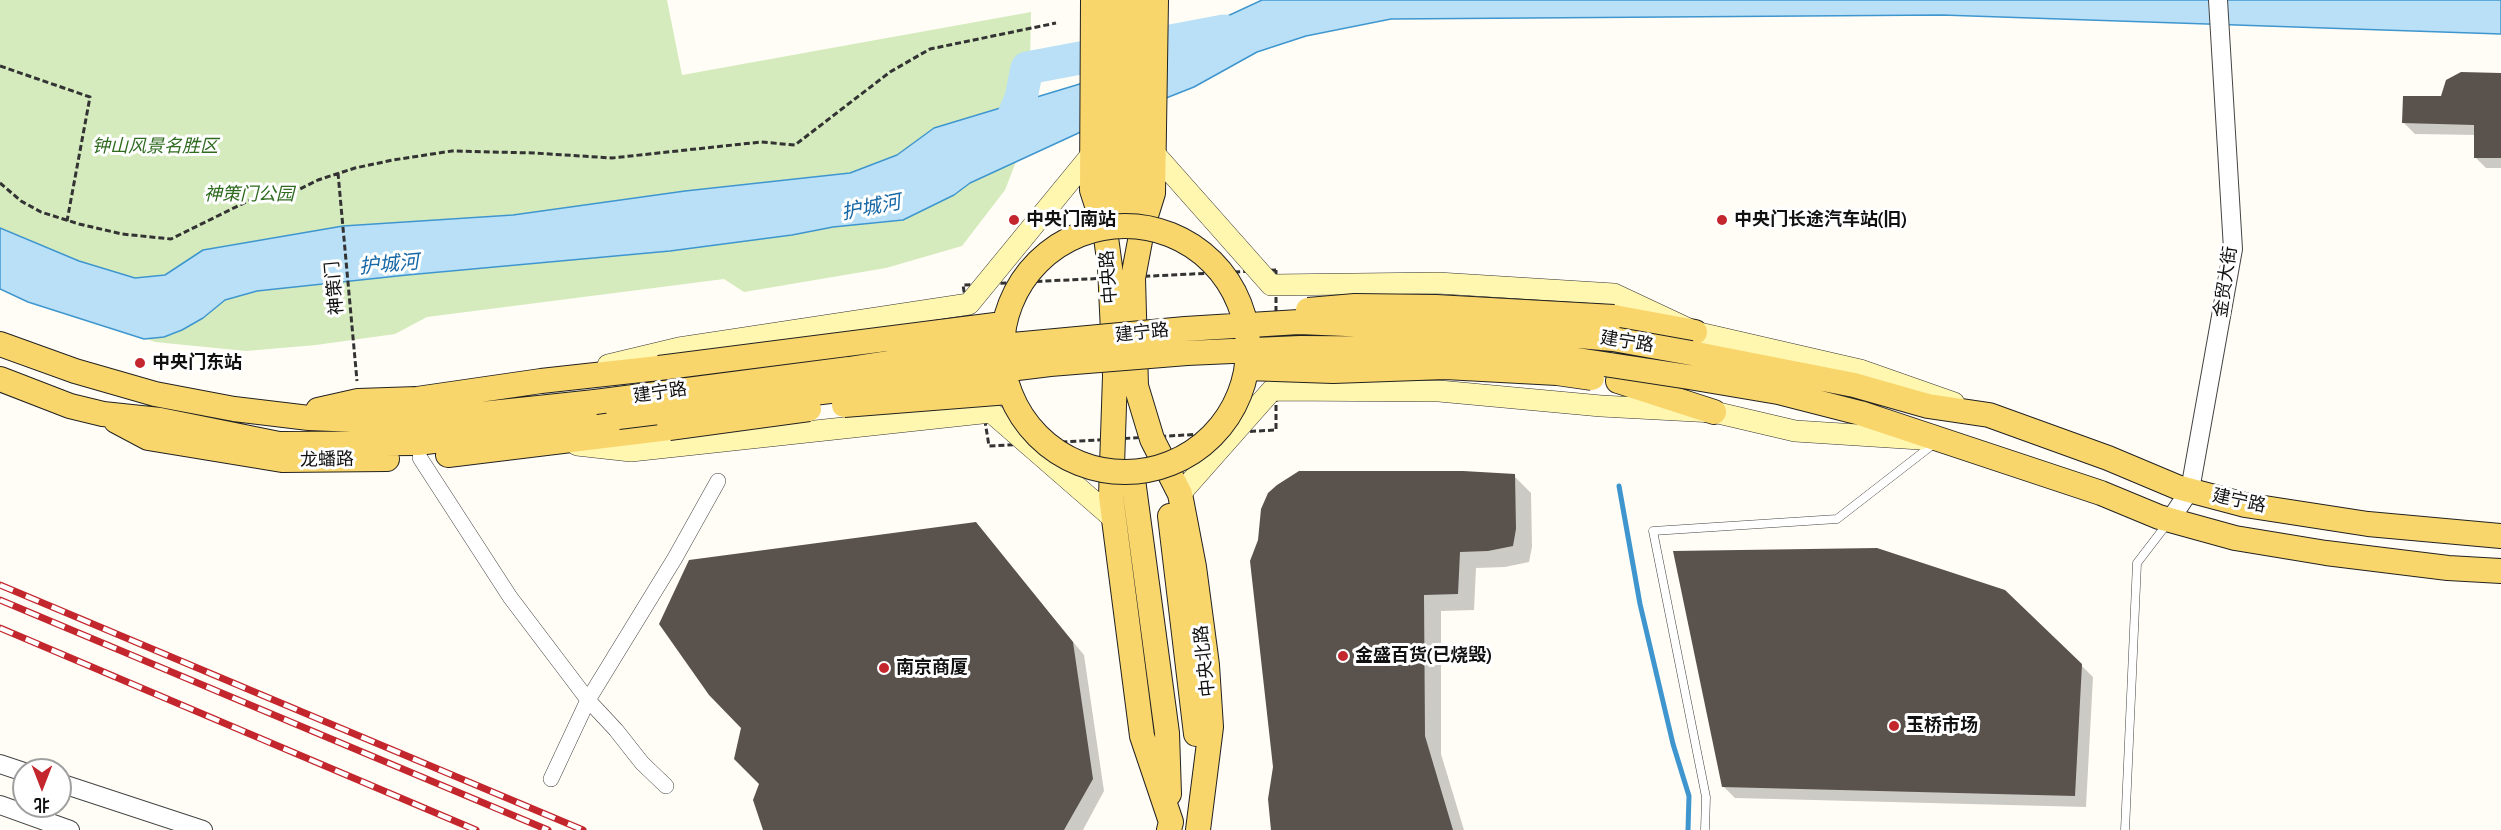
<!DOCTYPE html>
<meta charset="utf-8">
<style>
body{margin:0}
#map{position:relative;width:2501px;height:830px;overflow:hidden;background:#fffdf5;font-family:"Zilla Slab","Noto Sans SC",serif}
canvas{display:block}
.north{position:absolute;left:12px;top:758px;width:60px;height:60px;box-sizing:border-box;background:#fff;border:2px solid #a0a0a0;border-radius:50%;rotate:180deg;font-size:16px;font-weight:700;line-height:24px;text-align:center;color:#111}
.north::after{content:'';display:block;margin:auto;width:21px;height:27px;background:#c4262e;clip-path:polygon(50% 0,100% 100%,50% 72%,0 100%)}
</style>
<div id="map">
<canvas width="2501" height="830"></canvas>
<div class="north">北</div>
</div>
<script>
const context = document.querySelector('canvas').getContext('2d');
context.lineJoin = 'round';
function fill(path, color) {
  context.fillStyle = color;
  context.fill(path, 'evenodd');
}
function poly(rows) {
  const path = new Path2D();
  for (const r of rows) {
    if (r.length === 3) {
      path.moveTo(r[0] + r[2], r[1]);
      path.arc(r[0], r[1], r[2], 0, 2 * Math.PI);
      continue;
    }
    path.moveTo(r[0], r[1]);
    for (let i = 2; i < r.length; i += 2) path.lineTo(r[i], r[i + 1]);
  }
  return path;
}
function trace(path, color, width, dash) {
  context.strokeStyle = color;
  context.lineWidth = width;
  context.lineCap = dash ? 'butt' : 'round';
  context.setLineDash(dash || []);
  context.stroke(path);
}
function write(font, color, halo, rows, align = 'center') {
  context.font = font + ' "Zilla Slab","Noto Sans SC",serif';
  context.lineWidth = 6;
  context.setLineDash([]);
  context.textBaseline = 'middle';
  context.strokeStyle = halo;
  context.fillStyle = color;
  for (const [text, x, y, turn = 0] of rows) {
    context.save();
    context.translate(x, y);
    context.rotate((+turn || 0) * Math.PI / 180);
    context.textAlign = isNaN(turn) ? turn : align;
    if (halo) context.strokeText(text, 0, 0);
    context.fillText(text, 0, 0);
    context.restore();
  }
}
const green = poly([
 [0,0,667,0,682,75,1031,12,1030,63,1037,73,1029,84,1028,116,1019,154,1005,190,962,246,886,268,744,292,724,279,427,317,395,334,316,345,246,351,155,342,0,285]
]);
const water = poly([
 [1262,0,2501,0,2501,34,1942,15,1391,19,1306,36,1257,52,1194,87,1085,130,970,183,954,195,903,220,833,227,792,235,670,251,407,275,257,291,225,300,203,318,182,330,164,337,144,339,28,302,0,289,0,228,79,261,135,278,165,275,203,250,343,226,513,215,685,191,850,173,897,155,934,128,1083,83,1262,0]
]);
const shadow = poly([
 [2501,74,2501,168,2486,168,2475,157,2476,135,2415,134,2404,123,2442,98],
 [1514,476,1531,493,1532,547,1529,562,1505,567,1476,568,1474,610,1441,611,1441,754,1464,830,1272,830,1274,767],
 [975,523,1084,655,1104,791,1083,830,764,830],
 [2081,665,2093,677,2086,807,1735,798,1723,786]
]);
const stream = poly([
 [1619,486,1640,604,1673,744,1689,796,1688,830]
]);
const river = poly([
 [1002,144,1021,98,1027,68,1224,31]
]);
const building = poly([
 [2461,72,2501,73,2501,158,2474,158,2474,125,2402,123,2403,96,2441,96,2446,80],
 [1299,471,1463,471,1515,474,1516,529,1513,546,1488,551,1460,552,1458,594,1424,595,1425,736,1453,830,1271,830,1268,799,1273,767,1250,561,1258,540,1261,509,1268,493,1277,485],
 [976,522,1073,642,1093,779,1064,830,763,830,753,800,759,784,734,759,741,728,709,695,659,624,689,560],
 [1877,548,2005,590,2082,664,2075,796,1722,787,1673,551]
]);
const path = poly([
 [0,66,90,97,67,221],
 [338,173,357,381],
 [0,183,21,201,41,212,79,224,122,234,171,239,254,198,290,194,318,180,355,168,393,160,452,151,534,153,612,158,761,142,795,145,890,72,930,49,1056,23],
 [1276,270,1276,430,989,446,963,285,1276,270]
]);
const service = poly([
 [1705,830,1706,797,1653,531,1837,519,1935,443],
 [2125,830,2137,563,2167,524]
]);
const minor = poly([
 [420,458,510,597,588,700,616,730,642,763,666,786],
 [551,779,588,700,675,558,718,481]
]);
const tertiary = poly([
 [2170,520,2190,490,2233,249,2218,0],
 [0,764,24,772],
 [60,783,203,830],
 [0,805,70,830]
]);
const secondary = poly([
 [1154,153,1271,285,1438,283,1614,294,1695,332,1860,370,1954,403],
 [608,365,679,348,969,304,1092,154],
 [577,445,631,451,991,412,1114,519],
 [1180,494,1272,390,1439,391,1601,406,1714,412,1795,431,1920,439]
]);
const primary = poly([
 [1093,0,1092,190,1105,230,1110,267,1115,376,1111,496,1142,736,1171,822,1169,830],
 [1156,0,1153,193,1143,225,1133,278,1136,386,1152,439,1180,494,1194,567,1207,665,1211,727,1198,830],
 [1112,226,1114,0],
 [1134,226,1134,0],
 [1614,317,1695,332],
 [0,344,75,371,155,394,234,409,309,418,406,422,595,402],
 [1691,353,1854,385,1928,406,1989,415,2108,458,2177,487,2245,505,2368,524,2501,536],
 [1689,377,1778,392,1860,413,2101,493,2159,517,2235,538,2326,553,2448,568,2501,571],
 [0,379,70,406,103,414,160,420,279,444,418,443,618,417],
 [1618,381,1714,412],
 [318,410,358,401,417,399,541,381,659,368],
 [116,421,148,438,282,460,387,459],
 [448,455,669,428],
 [1132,472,1167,733,1169,794],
 [1170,516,1196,734]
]);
const rail = poly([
 [0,585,583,830],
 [0,600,548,830],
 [0,628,476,830]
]);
const primaryBridge = poly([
 [1125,349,123],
 [1308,310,1355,306,1436,307,1614,317],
 [659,368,1003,324],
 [1247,368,1333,371,1445,367,1557,373,1592,378],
 [595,402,849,369,991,347,1185,329,1299,322,1535,332,1613,339,1691,353],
 [844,405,1009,392],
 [618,417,1050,364,1187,353,1300,348,1442,349,1558,357,1689,377],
 [669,428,809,409]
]);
const markers = [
 [1014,220,6,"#c4262e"],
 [1722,220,6,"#c4262e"],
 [140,363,6,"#c4262e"],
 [1343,656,6,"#c4262e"],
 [884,668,6,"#c4262e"],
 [1894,726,6,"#c4262e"]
];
const parkNames = [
 ["钟山风景名胜区",155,147],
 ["神策门公园",249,195]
];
const poiNames = [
 ["中央门南站",1026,220],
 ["中央门长途汽车站(旧)",1734,220],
 ["中央门东站",152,363],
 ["金盛百货(已烧毁)",1355,656],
 ["南京商厦",896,668],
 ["玉桥市场",1906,726]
];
const streetNames = [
 ["中央路",1109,277,-94],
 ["金贸大街",2226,282,-82],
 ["神策门",335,288,-95],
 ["建宁路",1142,333,-6],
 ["建宁路",1627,342,9],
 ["建宁路",660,393,-8],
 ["龙蟠路",327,460,-1],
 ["建宁路",2239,501,12],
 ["中央北路",1205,661,-96]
];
const waterNames = [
 ["护城河",871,208,-11],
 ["护城河",389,265,-5]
];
fill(green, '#d5ebbd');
fill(water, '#b9e0f7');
trace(water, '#3f96cf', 1.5);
fill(shadow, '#0003');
trace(stream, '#3f96cf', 5);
trace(river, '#b9e0f7', 33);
fill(building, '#5a524d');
trace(service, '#444', 9);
trace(minor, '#444', 16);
trace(tertiary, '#444', 20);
trace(secondary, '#333', 22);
trace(primary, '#222', 26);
trace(path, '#333', 3, [6, 3]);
trace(service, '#fff', 8);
trace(minor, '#fff', 15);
trace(tertiary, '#fff', 18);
trace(secondary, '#fff6b0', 21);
trace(primary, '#f9d66b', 24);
trace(rail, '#c4262e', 7);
trace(rail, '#fff', 4.5, [14]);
trace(primaryBridge, '#222', 26, []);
trace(primaryBridge, '#f9d66b', 24);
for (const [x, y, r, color] of markers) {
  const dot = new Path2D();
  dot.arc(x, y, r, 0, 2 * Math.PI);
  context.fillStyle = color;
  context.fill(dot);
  trace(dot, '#fff', 2);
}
write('italic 18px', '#2f6b1f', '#fff', parkNames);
write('bold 18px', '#111', '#fff', poiNames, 'left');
write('18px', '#111', '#fff', streetNames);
write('italic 20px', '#1768a6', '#fff', waterNames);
</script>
